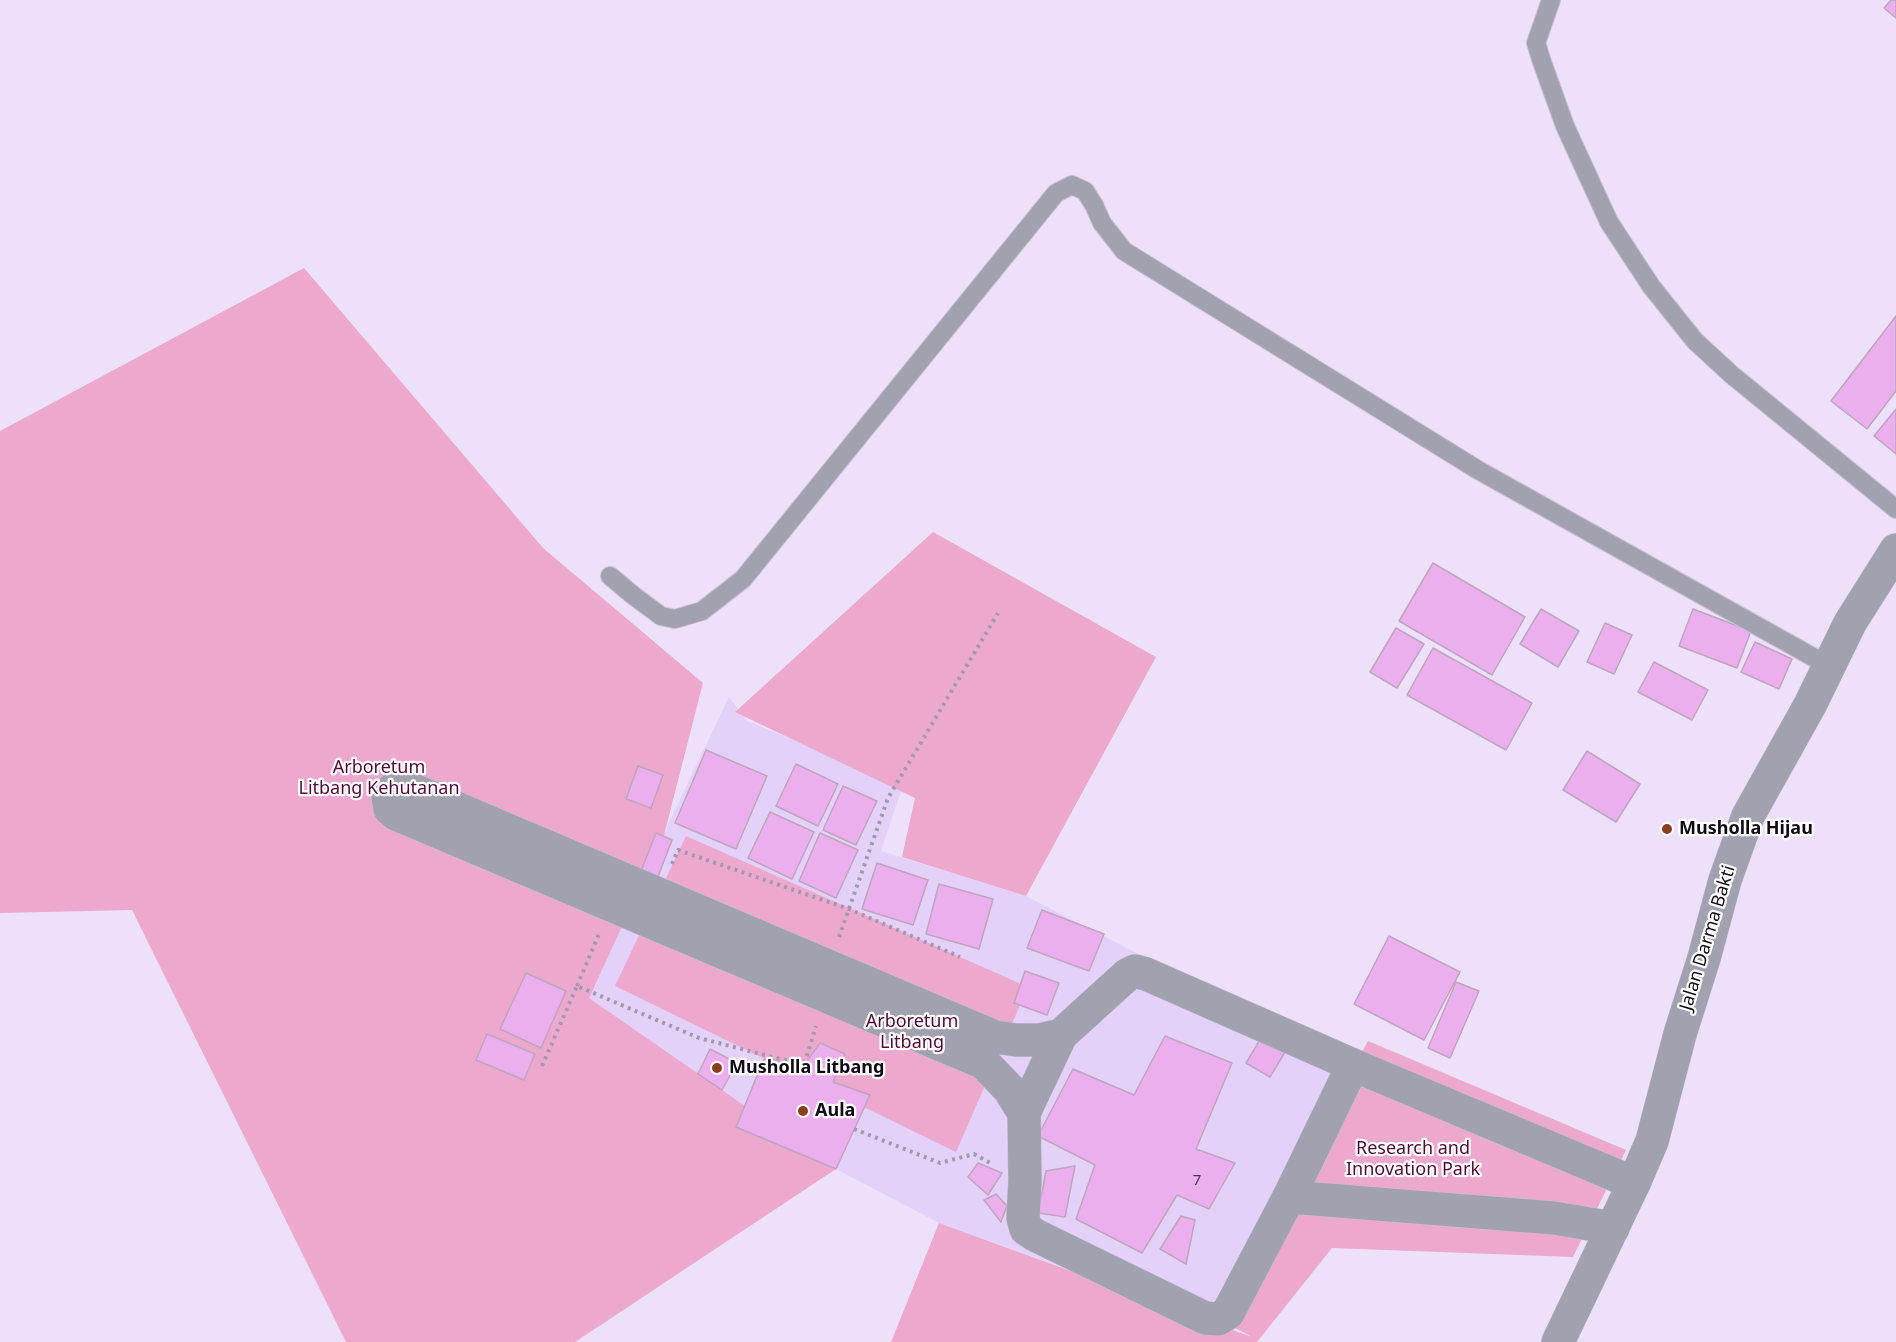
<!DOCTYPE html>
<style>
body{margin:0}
canvas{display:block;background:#ece0fa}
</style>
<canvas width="1896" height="1342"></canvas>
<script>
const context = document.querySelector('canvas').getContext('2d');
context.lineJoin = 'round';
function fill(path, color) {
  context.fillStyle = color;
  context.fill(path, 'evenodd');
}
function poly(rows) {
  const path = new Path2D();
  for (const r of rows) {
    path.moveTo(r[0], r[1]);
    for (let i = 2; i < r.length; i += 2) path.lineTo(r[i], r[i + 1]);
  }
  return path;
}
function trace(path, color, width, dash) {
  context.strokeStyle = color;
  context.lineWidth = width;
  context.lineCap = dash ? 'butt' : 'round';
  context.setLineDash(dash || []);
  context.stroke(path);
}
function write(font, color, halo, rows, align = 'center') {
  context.font = font + ' "Noto Sans",sans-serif';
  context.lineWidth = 4.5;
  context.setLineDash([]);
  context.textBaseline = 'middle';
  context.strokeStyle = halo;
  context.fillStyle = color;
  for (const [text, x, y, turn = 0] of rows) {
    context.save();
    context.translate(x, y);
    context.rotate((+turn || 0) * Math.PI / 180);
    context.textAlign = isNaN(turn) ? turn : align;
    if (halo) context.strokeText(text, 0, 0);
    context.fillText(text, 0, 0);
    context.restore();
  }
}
const built = poly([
 [729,697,747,721,903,785,881,851,1026,896,1353,1065,1289,1197,1205,1318,939,1223,836,1169,589,998,416,759,663,835]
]);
const green = poly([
 [304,268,543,548,703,683,664,835,589,998,836,1169,575,1342,346,1342,132,910,0,913,0,431],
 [933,532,1156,657,1026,896,902,857,915,798,735,712],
 [686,836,1028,987,956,1152,615,986],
 [1368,1041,1626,1150,1573,1257,1332,1248,1257,1342,891,1342,939,1223,1252,1337,1218,1319]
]);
const building = poly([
 [1891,0,1896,0,1896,18,1884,8,1891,0],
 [1896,316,1896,391,1867,429,1831,401,1896,316],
 [1896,409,1896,454,1874,436,1896,409],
 [1433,563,1525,617,1492,675,1399,621,1433,563],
 [1541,609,1579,631,1558,667,1520,644,1541,609],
 [1693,609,1751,631,1737,668,1679,646,1693,609],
 [1605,623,1632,635,1614,674,1587,662,1605,623],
 [1396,628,1424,644,1397,688,1370,672,1396,628],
 [1755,642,1792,659,1779,689,1741,672,1755,642],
 [1433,648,1532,703,1506,750,1407,695,1433,648],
 [1654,662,1708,690,1692,720,1638,692,1654,662],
 [706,750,767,776,736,849,675,823,706,750],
 [1587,751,1640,784,1616,822,1563,790,1587,751],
 [796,764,838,784,818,826,776,806,796,764],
 [638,766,663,775,651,808,626,799,638,766],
 [843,786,877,801,856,845,823,830,843,786],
 [770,812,814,832,792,879,748,858,770,812],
 [656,833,672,840,654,887,637,881,656,833],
 [820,833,858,850,836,898,799,881,820,833],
 [877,863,928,880,913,925,862,909,877,863],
 [939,884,993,899,979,949,926,934,939,884],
 [1042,910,1104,934,1089,971,1027,948,1042,910],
 [1389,936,1460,972,1424,1040,1354,1004,1389,936],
 [1025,971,1059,983,1047,1015,1014,1003,1025,971],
 [526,973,566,991,541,1048,500,1029,526,973],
 [1456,982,1479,991,1450,1058,1428,1048,1456,982],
 [1266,1030,1290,1044,1270,1077,1246,1063,1266,1030],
 [487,1034,535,1054,524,1080,476,1060,487,1034],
 [1165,1036,1232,1063,1196,1149,1235,1163,1209,1209,1177,1195,1142,1253,1076,1219,1095,1165,1038,1136,1073,1069,1134,1095,1165,1036],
 [820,1043,845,1054,833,1082,870,1095,836,1169,736,1127,764,1059,804,1065,820,1043],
 [710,1049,737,1063,722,1090,698,1074,710,1049],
 [978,1163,1002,1173,988,1195,968,1177,978,1163],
 [1075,1166,1065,1217,1038,1213,1046,1171,1075,1166],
 [996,1194,1007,1206,1001,1222,984,1200,996,1194],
 [1181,1216,1195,1220,1186,1264,1160,1249,1181,1216]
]);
const path = poly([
 [672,864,678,850,849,909,960,957],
 [839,937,888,798,998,613],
 [577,986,599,934],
 [542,1066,577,986,699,1038,804,1065,816,1026],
 [854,1129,940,1163,974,1154,992,1164]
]);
const service = poly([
 [1551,0,1536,43,1542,62,1565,126,1609,222,1651,286,1695,341,1732,375,1896,509],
 [610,576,634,596,661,616,675,619,702,611,743,579,1056,193,1072,185,1085,191,1094,205,1102,223,1124,251,1478,470,1829,666]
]);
const minor = poly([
 [1353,1065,1289,1197,1228,1313,1218,1319,1205,1318,1035,1235,1026,1229,1023,1218,1025,1180,1024,1113,1061,1035,1127,975,1135,971,1146,974,1353,1065,1634,1183],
 [1024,1113,1009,1089,984,1063,396,814,390,809,388,798,392,790,399,786,409,788,995,1037,1016,1040,1039,1040,1061,1035],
 [1289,1197,1554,1218,1613,1228]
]);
const tertiary = poly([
 [1558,1342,1634,1183,1652,1141,1680,1034,1704,958,1725,880,1748,816,1810,705,1850,623,1896,550]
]);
const markers = [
 [1667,829,6,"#873f1e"],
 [717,1068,6,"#873f1e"],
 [803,1111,6,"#873f1e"]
];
const numberNames = [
 ["7",1197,1181]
];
const parkNames = [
 ["Arboretum",379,768],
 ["Litbang Kehutanan",379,789],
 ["Arboretum",912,1022],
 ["Litbang",912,1043],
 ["Research and",1413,1149],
 ["Innovation Park",1413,1170]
];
const poiNames = [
 ["Musholla Hijau",1679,829],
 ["Musholla Litbang",729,1068],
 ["Aula",815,1111]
];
const streetNames = [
 ["Jalan Darma Bakti",1708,938,-73]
];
fill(built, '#e3d1f9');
fill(green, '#eda8ce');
fill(building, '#ebafed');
trace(building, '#bfa5bf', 1.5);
trace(service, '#c9bed6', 20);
trace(minor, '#c9bed6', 34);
trace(tertiary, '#c9bed6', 34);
trace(path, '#a399ae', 4, [3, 4.5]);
trace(service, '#a1a1af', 18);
trace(minor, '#a1a1af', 33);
trace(tertiary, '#a1a1af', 33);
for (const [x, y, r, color] of markers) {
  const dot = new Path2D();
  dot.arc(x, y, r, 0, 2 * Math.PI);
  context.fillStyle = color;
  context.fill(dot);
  trace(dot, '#fff', 2);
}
write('15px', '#47344c', null, numberNames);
write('18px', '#4f0b38', '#fff', parkNames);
write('bold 18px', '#100b16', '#fff', poiNames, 'left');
write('18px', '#100b16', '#fff', streetNames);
</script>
